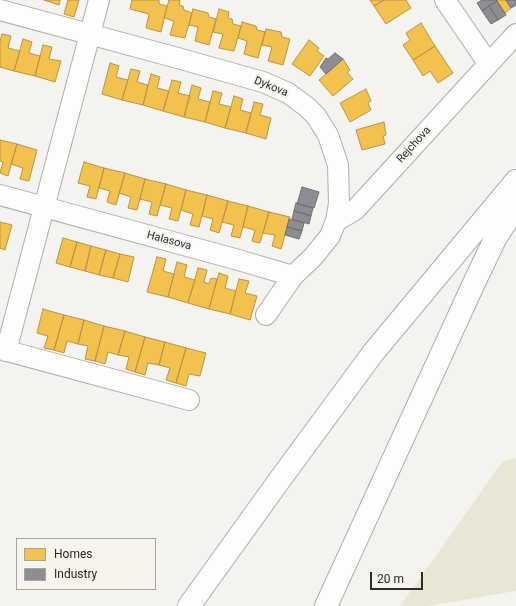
<!DOCTYPE html>
<style>
body{margin:0}
#map{position:relative;width:516px;height:606px;overflow:hidden;background:#f4f3ef;font-family:Roboto,sans-serif}
canvas{display:block}
.legend{position:absolute;left:16px;top:538px;width:140px;height:52px;box-sizing:border-box;background:#f6f4ed;border:1px solid #a6a49f;margin:0;padding:5px 7px;list-style:none;font-size:12px;color:#2e2d2b}
.legend li{display:flex;align-items:center;gap:8px;height:20px}
.legend b{width:20px;border:1px solid #a6a49f}
.scale{position:absolute;left:370px;top:572px;width:53px;height:18px;box-sizing:border-box;border:2px solid #2e2d2b;border-top:0;padding-left:5px;font-size:12px;line-height:14px;white-space:nowrap;color:#2e2d2b;-webkit-text-stroke:3px #f6f4ed;paint-order:stroke}
</style>
<div id="map">
<canvas width="516" height="606"></canvas>
<ul class="legend">
<li><b style="height:11px;background:#f2c14e"></b>Homes</li>
<li><b style="height:11px;background:#8d8d92"></b>Industry</li>
</ul>
<div class="scale">20 m</div>
</div>
<script>
const context = document.querySelector('canvas').getContext('2d');
context.lineJoin = 'round';
function fill(path, color) {
  context.fillStyle = color;
  context.fill(path, 'evenodd');
}
function poly(rows) {
  const path = new Path2D();
  for (const r of rows) {
    path.moveTo(r[0], r[1]);
    for (let i = 2; i < r.length; i += 2) path.lineTo(r[i], r[i + 1]);
  }
  return path;
}
function trace(path, color, width, dash) {
  context.strokeStyle = color;
  context.lineWidth = width;
  context.lineCap = dash ? 'butt' : 'round';
  context.setLineDash(dash || []);
  context.stroke(path);
}
function write(font, color, halo, rows, align = 'center') {
  context.font = font + ' Roboto,sans-serif';
  context.lineWidth = 4;
  context.setLineDash([]);
  context.textBaseline = 'middle';
  context.strokeStyle = halo;
  context.fillStyle = color;
  for (const [text, x, y, turn = 0] of rows) {
    context.save();
    context.translate(x, y);
    context.rotate((+turn || 0) * Math.PI / 180);
    context.textAlign = isNaN(turn) ? turn : align;
    if (halo) context.strokeText(text, 0, 0);
    context.fillText(text, 0, 0);
    context.restore();
  }
}
const green = poly([
 [516,458,516,591,427,606,400,606,503,461]
]);
const homes = poly([
 [44,0,60,0,59,5,44,0],
 [68,0,79,0,74,17,64,14,68,0],
 [132,0,159,0,159,4,167,6,161,32,146,28,149,14,130,9,132,0],
 [169,0,180,0,179,5,183,6,184,10,192,13,185,38,170,35,174,21,164,18,169,0],
 [370,0,384,0,374,6,370,0],
 [384,0,406,0,411,8,386,24,374,6,384,0],
 [496,0,506,0,511,8,505,13,496,0],
 [193,9,208,13,209,17,216,19,209,45,195,41,198,27,189,25,193,9],
 [219,9,229,12,228,18,232,19,233,24,241,26,234,51,219,48,223,34,213,32,219,9],
 [242,22,256,26,257,30,265,32,258,58,244,54,247,41,238,38,242,22],
 [421,23,435,46,413,60,403,45,410,40,406,33,421,23],
 [266,29,281,32,282,37,290,39,283,65,268,61,272,47,262,45,266,29],
 [2,34,11,36,8,48,20,51,14,71,0,67,0,41,2,34],
 [23,39,32,42,29,53,40,56,35,76,14,71,23,39],
 [309,40,319,48,317,51,324,56,310,76,292,64,309,40],
 [43,45,52,47,49,59,61,61,55,82,35,76,43,45],
 [435,46,453,73,438,83,430,71,423,76,413,60,435,46],
 [343,59,350,70,347,72,353,79,333,96,319,80,343,59],
 [110,63,119,66,116,77,128,80,122,100,102,94,110,63],
 [131,69,140,71,137,82,148,85,143,105,122,100,131,69],
 [151,74,160,77,157,88,169,91,163,111,143,105,151,74],
 [172,80,181,82,178,93,190,96,184,117,163,111,172,80],
 [192,85,201,88,198,99,210,102,205,122,184,117,192,85],
 [366,89,371,101,368,103,371,110,350,122,340,103,366,89],
 [213,91,222,93,219,104,231,107,225,128,205,122,213,91],
 [234,96,243,99,240,110,251,113,246,133,225,128,234,96],
 [254,102,263,104,260,115,271,118,266,139,246,133,254,102],
 [384,122,386,135,383,136,385,144,362,150,356,130,384,122],
 [0,140,17,144,8,176,0,173,3,162,0,161,0,140],
 [17,144,37,150,29,181,20,179,23,168,11,164,17,144],
 [84,162,104,168,96,199,87,197,90,186,78,183,84,162],
 [104,168,125,173,116,205,107,202,110,191,99,188,104,168],
 [125,173,145,179,137,210,128,208,131,197,119,193,125,173],
 [145,179,166,184,157,216,149,214,152,202,140,199,145,179],
 [166,184,186,190,178,221,169,219,172,208,160,205,166,184],
 [186,190,207,195,199,227,190,225,193,214,181,210,186,190],
 [207,195,228,201,219,233,210,230,213,219,202,216,207,195],
 [228,201,248,206,240,238,231,236,234,225,222,222,228,201],
 [248,206,269,212,260,243,252,241,255,230,243,227,248,206],
 [269,212,290,217,281,249,272,246,275,235,263,233,269,212],
 [0,222,12,225,5,250,0,248,0,222],
 [63,238,77,242,70,267,56,263,63,238],
 [77,242,91,246,85,271,70,267,77,242],
 [91,246,106,250,99,275,85,271,91,246],
 [106,250,120,254,113,278,99,275,106,250],
 [120,254,134,257,128,282,113,278,120,254],
 [157,257,166,259,163,271,174,274,168,297,147,292,157,257],
 [177,262,187,265,184,277,195,280,188,303,168,297,177,262],
 [198,268,207,270,204,282,209,284,211,278,217,279,209,309,188,303,198,268],
 [219,273,228,276,225,288,236,291,230,314,209,309,219,273],
 [239,279,249,281,245,293,257,296,250,320,230,314,239,279],
 [43,309,64,315,54,350,44,348,48,336,37,333,43,309],
 [64,315,84,320,78,344,67,341,64,353,54,350,64,315],
 [84,320,104,326,95,361,85,359,88,346,78,344,84,320],
 [104,326,125,331,118,355,108,352,105,364,95,361,104,326],
 [125,331,145,337,135,372,126,369,129,357,118,355,125,331],
 [145,337,165,342,159,365,148,363,145,375,135,372,145,337],
 [165,342,186,348,176,383,166,380,170,368,159,365,165,342],
 [186,348,206,353,200,376,189,374,186,386,176,383,186,348]
]);
const industry = poly([
 [482,0,496,0,497,1,482,11,477,3,482,0],
 [506,0,516,0,516,5,511,8,506,0],
 [497,1,506,15,498,20,489,6,497,1],
 [489,6,498,20,491,24,482,11,489,6],
 [335,53,343,59,326,74,320,67,326,58,328,59,335,53],
 [302,187,319,192,314,208,297,204,302,187],
 [296,203,313,208,311,216,294,211,296,203],
 [294,211,311,216,309,224,292,219,294,211],
 [289,219,304,223,302,231,287,227,289,219],
 [287,227,302,231,299,239,285,235,287,227]
]);
const minor = poly([
 [445,0,488,63],
 [0,10,174,57,263,82,288,93,307,107,316,116,328,135,338,165,339,203,336,221,330,236,313,257,293,276,266,315],
 [0,195,235,259,293,276],
 [336,221,355,210,516,34],
 [0,349,189,400],
 [6,351,99,0]
]);
const major = poly([
 [189,606,281,478,373,353,516,181],
 [326,606,474,283,495,239,516,206]
]);
const streetNames = [
 ["Dykova",271,87,22],
 ["Rejchova",414,145,-48],
 ["Halasova",169,241,15]
];
fill(green, '#eae6d6');
fill(homes, '#f2c14e');
trace(homes, '#b79544', 1);
fill(industry, '#8d8d92');
trace(industry, '#707073', 1);
trace(minor, '#aeaeab', 22);
trace(major, '#aeaeab', 24);
trace(minor, '#fdfdfd', 20);
trace(major, '#fdfdfd', 22);
write('11px', '#2e2d2b', '#f6f4ed', streetNames);
</script>
